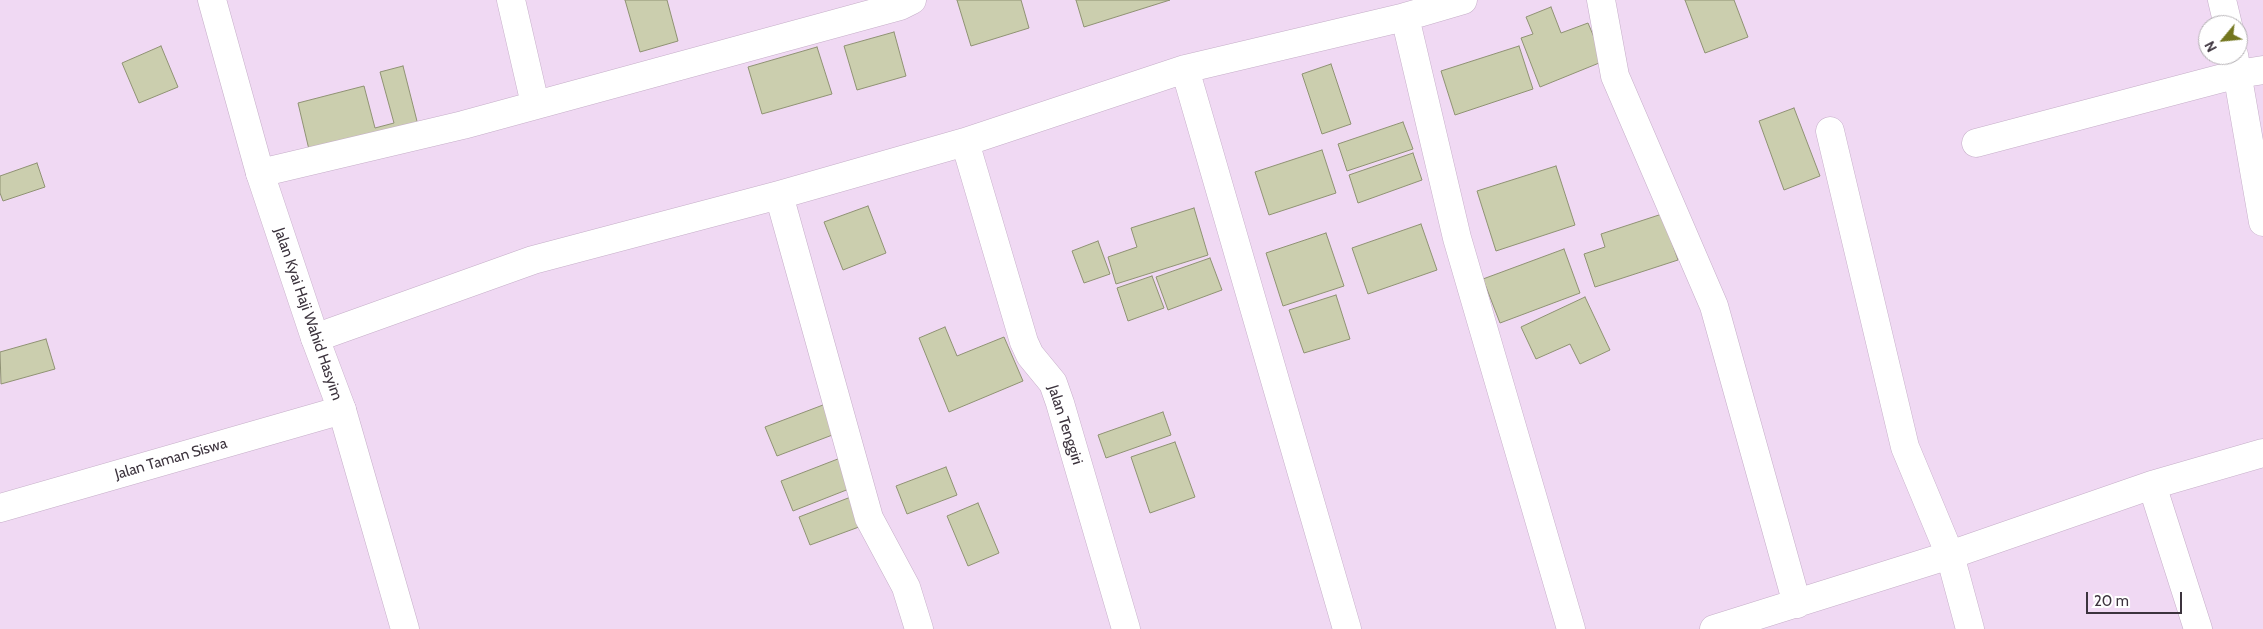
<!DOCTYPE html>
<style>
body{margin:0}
#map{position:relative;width:2263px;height:629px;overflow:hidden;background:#f0d9f3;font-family:Cabin,sans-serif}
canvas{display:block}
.north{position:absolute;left:2198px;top:15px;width:50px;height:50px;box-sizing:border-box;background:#fff;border:1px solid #b1adb1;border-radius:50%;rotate:242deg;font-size:14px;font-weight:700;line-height:20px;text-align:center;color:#3c333d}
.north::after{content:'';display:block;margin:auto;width:18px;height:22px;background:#73761e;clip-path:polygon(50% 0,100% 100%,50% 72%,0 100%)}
.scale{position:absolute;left:2086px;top:592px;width:96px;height:22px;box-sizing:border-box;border:2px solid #3c333d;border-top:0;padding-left:6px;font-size:15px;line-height:18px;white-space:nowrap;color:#3c333d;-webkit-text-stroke:4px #fff;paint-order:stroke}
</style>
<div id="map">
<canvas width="2263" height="629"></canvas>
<div class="north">N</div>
<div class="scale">20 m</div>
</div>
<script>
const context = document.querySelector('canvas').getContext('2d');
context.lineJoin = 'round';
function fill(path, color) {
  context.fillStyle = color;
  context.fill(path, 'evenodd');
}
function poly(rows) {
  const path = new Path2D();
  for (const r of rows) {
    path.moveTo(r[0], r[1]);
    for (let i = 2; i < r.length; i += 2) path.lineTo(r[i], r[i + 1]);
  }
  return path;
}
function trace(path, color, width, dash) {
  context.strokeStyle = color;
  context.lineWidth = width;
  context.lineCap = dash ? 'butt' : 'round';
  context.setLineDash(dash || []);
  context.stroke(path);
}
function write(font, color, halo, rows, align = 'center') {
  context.font = font + ' Cabin,sans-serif';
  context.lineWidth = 4;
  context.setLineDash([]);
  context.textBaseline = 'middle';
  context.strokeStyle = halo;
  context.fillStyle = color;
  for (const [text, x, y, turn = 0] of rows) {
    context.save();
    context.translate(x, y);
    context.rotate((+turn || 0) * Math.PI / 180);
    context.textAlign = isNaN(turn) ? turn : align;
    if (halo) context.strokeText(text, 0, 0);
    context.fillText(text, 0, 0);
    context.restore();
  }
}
const building = poly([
 [625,0,667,0,678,41,640,52,625,0],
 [957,0,1021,0,1029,28,971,46,957,0],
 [1076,0,1170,0,1084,27,1076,0],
 [1685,0,1734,0,1748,37,1705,53,1685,0],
 [1551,7,1561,33,1588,23,1604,61,1540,87,1521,38,1533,34,1526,17,1551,7],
 [894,32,906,76,857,90,844,46,894,32],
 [161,46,178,87,139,103,122,63,161,46],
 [1519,46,1533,89,1455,115,1441,71,1519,46],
 [817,47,832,94,762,114,748,67,817,47],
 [1331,64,1351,124,1322,134,1302,74,1331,64],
 [403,66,420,133,311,158,298,103,364,86,375,128,394,123,380,72,403,66],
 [1794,108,1820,176,1784,190,1759,121,1794,108],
 [1403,122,1413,149,1347,171,1338,144,1403,122],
 [1322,150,1336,193,1269,215,1255,172,1322,150],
 [1413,153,1422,180,1358,203,1349,175,1413,153],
 [37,163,45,187,3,201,0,193,0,176,37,163],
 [1556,166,1575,225,1496,251,1477,191,1556,166],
 [868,206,886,253,843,270,824,222,868,206],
 [1194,208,1208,255,1116,284,1108,257,1137,247,1131,228,1194,208],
 [1662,214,1678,260,1595,287,1584,254,1605,247,1601,234,1662,214],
 [1421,224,1437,270,1368,294,1352,248,1421,224],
 [1326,233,1344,286,1283,306,1266,253,1326,233],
 [1098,241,1110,274,1084,283,1072,251,1098,241],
 [1564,249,1580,293,1500,323,1483,279,1564,249],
 [1210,258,1222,290,1168,310,1156,277,1210,258],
 [1152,276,1164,308,1128,321,1117,288,1152,276],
 [1336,295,1350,339,1304,353,1289,310,1336,295],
 [1585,297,1610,350,1580,364,1570,344,1536,359,1521,327,1585,297],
 [945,327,957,356,1004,337,1023,381,949,412,919,338,945,327],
 [46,339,55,369,1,384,0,352,46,339],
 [823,405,835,434,777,456,765,427,823,405],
 [1163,412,1171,435,1106,458,1098,435,1163,412],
 [1175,442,1195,497,1150,513,1131,457,1175,442],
 [843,457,854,487,793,511,781,481,843,457],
 [946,467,957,495,907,514,896,486,946,467],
 [856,495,867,524,810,545,799,517,856,495],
 [978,503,999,553,968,566,947,516,978,503]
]);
const minor = poly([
 [511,0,535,104],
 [1601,0,1615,76,1714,306,1797,604],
 [2222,0,2228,25],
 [1405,17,1457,238,1571,629],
 [2234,55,2263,222],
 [1185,69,1347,629],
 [1830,131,1905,447,1950,555,1970,629],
 [965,142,1024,342,1030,355,1053,383,1060,403,1126,629],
 [1976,143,2238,74,2263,70],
 [260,173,463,125,900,6,912,0],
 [779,195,869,518,906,587,919,629],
 [315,338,533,260,779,195,965,142,1185,69,1405,17,1463,0],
 [2152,485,2198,629],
 [0,508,342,410],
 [1714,629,1950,555,2152,485,2263,453]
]);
const major = poly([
 [212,0,260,173,315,338,342,410,405,629]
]);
const streetNames = [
 ["Jalan Kyai Haji Wahid Hasyim",308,314,71],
 ["Jalan Tenggiri",1065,425,72],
 ["Jalan Taman Siswa",171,459,-16]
];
fill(building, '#cbceae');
trace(building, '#8f9273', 1);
trace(minor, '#c5aec8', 29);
trace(major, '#c5aec8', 29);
trace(minor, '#fff', 28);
trace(major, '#fff', 28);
write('15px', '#3c333d', '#fff', streetNames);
</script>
